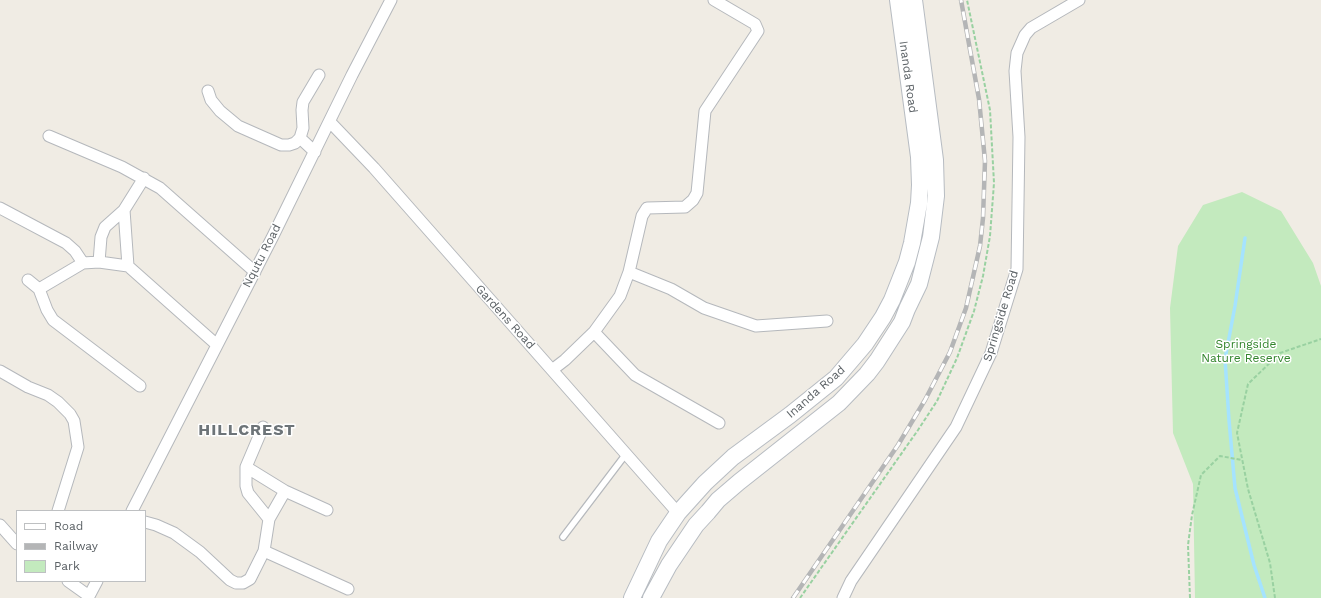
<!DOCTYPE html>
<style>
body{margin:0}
#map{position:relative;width:1321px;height:598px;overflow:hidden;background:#f0ece4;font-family:"Work Sans",sans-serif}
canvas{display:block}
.legend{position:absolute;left:16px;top:510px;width:130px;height:72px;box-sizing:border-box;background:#fff;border:1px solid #bec0c2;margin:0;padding:5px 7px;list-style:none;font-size:12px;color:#5c6266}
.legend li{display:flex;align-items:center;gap:8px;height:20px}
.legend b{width:20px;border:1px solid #bec0c2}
</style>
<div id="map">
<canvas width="1321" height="598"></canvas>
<ul class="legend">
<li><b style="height:5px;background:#fff"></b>Road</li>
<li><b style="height:5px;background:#b4b5b6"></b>Railway</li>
<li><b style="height:11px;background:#c3eabe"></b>Park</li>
</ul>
</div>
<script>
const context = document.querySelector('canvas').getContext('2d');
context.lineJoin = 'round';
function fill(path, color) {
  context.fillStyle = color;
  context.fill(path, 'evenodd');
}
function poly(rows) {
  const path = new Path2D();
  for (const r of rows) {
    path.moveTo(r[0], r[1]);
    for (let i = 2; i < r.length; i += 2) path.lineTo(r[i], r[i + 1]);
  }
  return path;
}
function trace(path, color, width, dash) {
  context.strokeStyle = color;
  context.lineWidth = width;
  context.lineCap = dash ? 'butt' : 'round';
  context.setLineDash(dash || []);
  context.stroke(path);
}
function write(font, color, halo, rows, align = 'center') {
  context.font = font + ' "Work Sans",sans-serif';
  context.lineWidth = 3;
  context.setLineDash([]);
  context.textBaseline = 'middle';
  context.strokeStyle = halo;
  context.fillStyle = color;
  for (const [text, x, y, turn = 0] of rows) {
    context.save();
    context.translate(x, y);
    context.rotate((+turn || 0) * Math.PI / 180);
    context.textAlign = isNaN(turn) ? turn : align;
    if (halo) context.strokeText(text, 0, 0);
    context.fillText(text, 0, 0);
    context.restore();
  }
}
const green = poly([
 [1242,192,1281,211,1313,263,1321,286,1321,598,1195,598,1193,484,1173,433,1170,308,1178,246,1203,205]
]);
const stream = poly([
 [1245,238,1235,306,1225,359,1229,420,1235,488,1254,565,1265,598]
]);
const path = poly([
 [800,598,918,430,937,401,957,358,974,311,983,276,990,236,994,183,990,110,967,0],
 [1190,598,1188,545,1192,515,1201,475,1220,456,1242,460],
 [1275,598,1270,563,1248,489,1237,433,1248,384,1280,353,1321,339]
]);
const service = poly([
 [563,537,626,454]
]);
const minor = poly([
 [208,91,211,100,220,111,238,126,281,145,289,145,295,143,300,138,303,128,302,110,303,102,319,75],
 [330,122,374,168,678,513],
 [49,136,122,167,160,188,255,272],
 [300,138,315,152],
 [0,208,66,243,75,251,83,263],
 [99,262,101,237,105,227,124,210],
 [128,266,124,210,144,178],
 [629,272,671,289,704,308,756,326,827,321],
 [28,280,39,289,47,310,53,320,140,386],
 [39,289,83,263,99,262,128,266,217,345],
 [594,332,635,375,719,423],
 [552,370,565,360,594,332,620,296,629,272,642,216,647,208,685,207,693,200,697,193,705,111,758,31,755,24,714,0],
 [0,371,28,387,48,395,58,402,70,414,74,421,78,447,58,511],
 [263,427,246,467,246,486,248,493,269,519],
 [246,467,285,491,327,510],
 [132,511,273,236,352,75,391,0],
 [145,522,156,525,174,533,200,552,230,580,236,583,243,583,250,579,264,551,348,589],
 [0,525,17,544],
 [264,551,269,519,285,491],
 [68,581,89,596],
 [88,598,97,581],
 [843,598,851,581,956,427,991,353,1017,269,1019,137,1015,71,1017,53,1025,35,1031,28,1079,0]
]);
const secondary = poly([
 [632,598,659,541,678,513,705,483,733,457,790,415,836,378,865,344,883,317,892,300,907,262,912,243,919,203,920,185,919,157,898,0],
 [651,598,669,565,696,525,708,512,718,500,739,482,839,403,867,374,877,361,902,322,907,309,919,284,931,237,936,196,935,160,914,0]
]);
const rail = poly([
 [793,598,898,445,925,400,950,352,966,308,980,246,983,218,985,161,979,99,961,0]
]);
const streetNames = [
 ["Inanda Road",908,77,82],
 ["Nqutu Road",262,256,-63],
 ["Springside Road",1001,316,-73],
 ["Gardens Road",505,317,48],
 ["Inanda Road",816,392,-41]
];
const parkNames = [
 ["Springside",1246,344],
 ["Nature Reserve",1246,358]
];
const districtNames = [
 ["HILLCREST",247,430]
];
fill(green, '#c3eabe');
trace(stream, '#a5e3ff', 3.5);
trace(service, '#b5b8bc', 8);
trace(minor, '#b5b8bc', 13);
trace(secondary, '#b7bcc2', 18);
trace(path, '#99d1a1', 2, [4, 2]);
trace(service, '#fff', 5.5);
trace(minor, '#fff', 11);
trace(secondary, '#fff', 16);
trace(rail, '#b4b5b6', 4.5);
trace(rail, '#fff', 3, [9]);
write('12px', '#5c6266', '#fff', streetNames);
write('12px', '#32852c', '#fff', parkNames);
context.letterSpacing = '1px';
write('bold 16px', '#6d7478', '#fff', districtNames);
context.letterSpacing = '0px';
</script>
